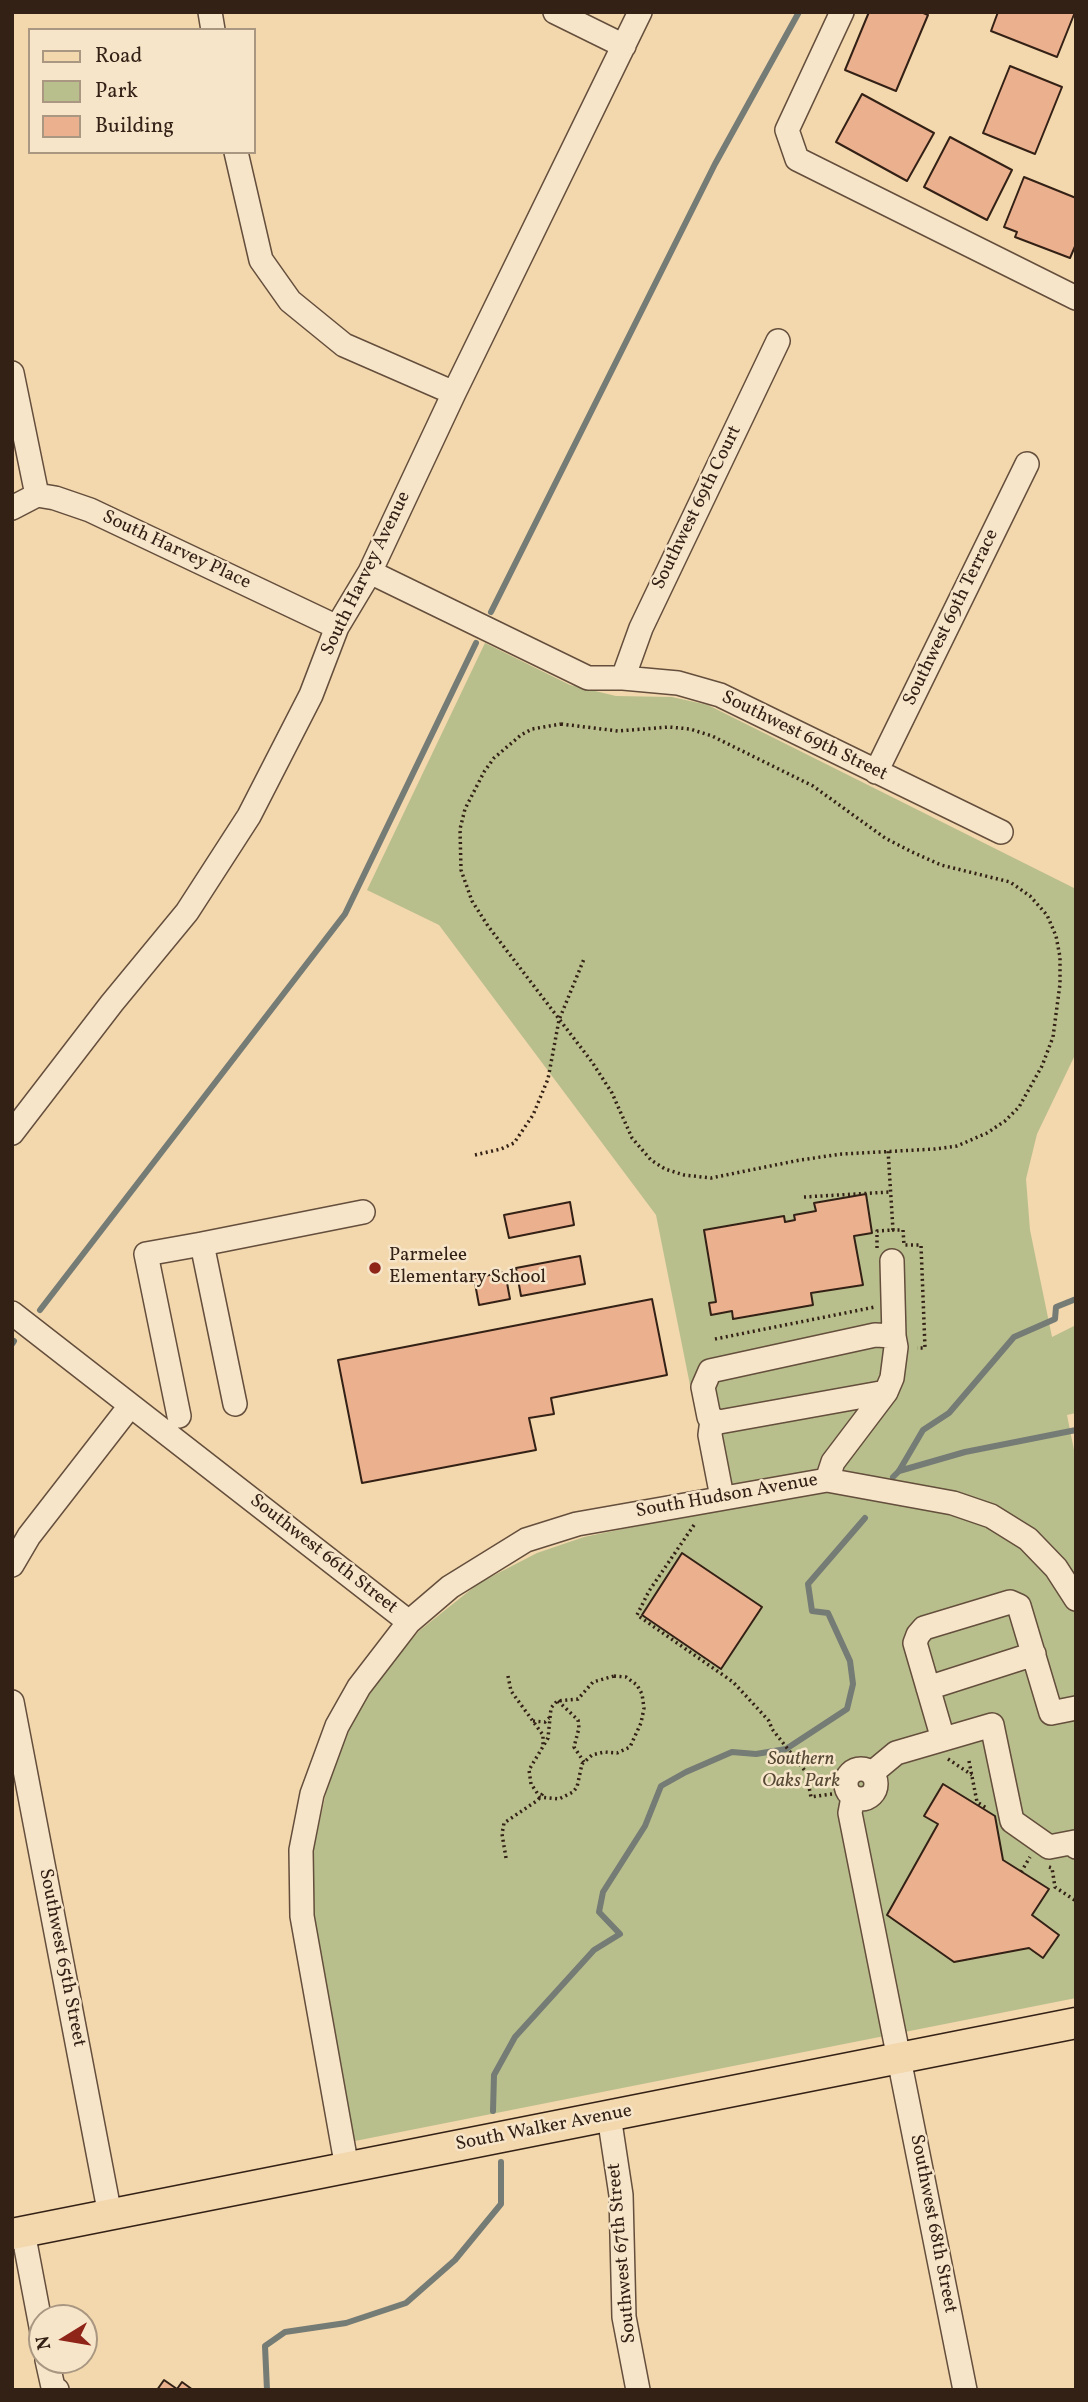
<!DOCTYPE html>
<style>
body{margin:0}
#map{position:relative;width:1088px;height:2402px;overflow:hidden;background:#f3d7ad;font-family:Vollkorn,serif}
canvas{display:block}
.frame{position:absolute;inset:0;border:14px solid #342116;pointer-events:none}
.legend{position:absolute;left:28px;top:28px;width:228px;height:126px;box-sizing:border-box;background:#f7e5ca;border:2px solid #a99782;margin:0;padding:9px 12px;list-style:none;font-size:21px;color:#342116}
.legend li{display:flex;align-items:center;gap:14px;height:35px}
.legend b{width:35px;border:2px solid #a99782}
.north{position:absolute;left:28px;top:2304px;width:70px;height:70px;box-sizing:border-box;background:#f7e5ca;border:2px solid #a99782;border-radius:50%;rotate:259deg;font-size:19px;font-weight:700;line-height:28px;text-align:center;color:#342116}
.north::after{content:'';display:block;margin:auto;width:24px;height:32px;background:#8f2418;clip-path:polygon(50% 0,100% 100%,50% 72%,0 100%)}
</style>
<div id="map">
<canvas width="1088" height="2402"></canvas>
<div class="frame"></div>
<ul class="legend">
<li><b style="height:9px;background:#f3d7ad"></b>Road</li>
<li><b style="height:19px;background:#b8bf8c"></b>Park</li>
<li><b style="height:19px;background:#ebb08e"></b>Building</li>
</ul>
<div class="north">N</div>
</div>
<script>
const context = document.querySelector('canvas').getContext('2d');
context.lineJoin = 'round';
function fill(path, color) {
  context.fillStyle = color;
  context.fill(path, 'evenodd');
}
function poly(rows) {
  const path = new Path2D();
  for (const r of rows) {
    if (r.length === 3) {
      path.moveTo(r[0] + r[2], r[1]);
      path.arc(r[0], r[1], r[2], 0, 2 * Math.PI);
      continue;
    }
    path.moveTo(r[0], r[1]);
    for (let i = 2; i < r.length; i += 2) path.lineTo(r[i], r[i + 1]);
  }
  return path;
}
function trace(path, color, width, dash) {
  context.strokeStyle = color;
  context.lineWidth = width;
  context.lineCap = dash ? 'butt' : 'round';
  context.setLineDash(dash || []);
  context.stroke(path);
}
function write(font, color, halo, rows, align = 'center') {
  context.font = font + ' Vollkorn,serif';
  context.lineWidth = 5;
  context.setLineDash([]);
  context.textBaseline = 'middle';
  context.strokeStyle = halo;
  context.fillStyle = color;
  for (const [text, x, y, turn = 0] of rows) {
    context.save();
    context.translate(x, y);
    context.rotate((+turn || 0) * Math.PI / 180);
    context.textAlign = isNaN(turn) ? turn : align;
    if (halo) context.strokeText(text, 0, 0);
    context.fillText(text, 0, 0);
    context.restore();
  }
}
const green = poly([
 [485,643,570,685,616,696,672,697,708,705,1076,889,1076,1053,1037,1134,1026,1179,1030,1230,1052,1337,1076,1325,1076,1413,1067,1415,1076,1460,1076,1998,355,2141,314,1935,311,1861,329,1779,354,1718,382,1675,419,1631,479,1583,537,1553,584,1537,715,1510,656,1215,439,925,367,890]
]);
const stream = poly([
 [491,612,715,164,799,12],
 [40,1310,345,914,476,643],
 [12,1344,14,1341],
 [899,1471,965,1452,1076,1430],
 [893,1477,899,1471,923,1430,949,1413,1014,1337,1055,1319,1056,1307,1076,1299],
 [493,2111,494,2075,515,2037,594,1950,620,1934,599,1912,603,1892,645,1826,661,1786,686,1772,732,1752,756,1754,786,1749,847,1709,853,1684,850,1661,828,1613,812,1611,808,1584,865,1518],
 [267,2390,265,2346,285,2332,346,2323,406,2303,455,2260,501,2204,501,2162]
]);
const building = poly([
 [869,12,921,12,928,15,896,91,845,70,869,12],
 [998,12,1075,12,1057,57,991,31,998,12],
 [1010,66,1062,87,1035,154,983,133,1010,66],
 [862,94,934,133,907,181,836,142,862,94],
 [950,137,1012,170,987,220,924,187,950,137],
 [1024,177,1076,198,1076,244,1070,258,1015,237,1017,232,1004,227,1024,177],
 [866,1194,872,1233,854,1236,863,1285,811,1293,813,1305,733,1319,732,1311,711,1315,709,1303,716,1302,704,1230,784,1216,785,1222,795,1220,794,1215,816,1211,814,1203,866,1194],
 [570,1202,574,1225,509,1238,504,1215,570,1202],
 [580,1256,585,1284,521,1296,516,1268,580,1256],
 [505,1272,510,1299,479,1305,474,1278,505,1272],
 [652,1299,667,1375,551,1398,554,1414,529,1418,536,1450,362,1483,338,1360,652,1299],
 [682,1553,762,1607,721,1669,642,1615,682,1553],
 [943,1784,995,1816,1003,1860,1049,1889,1032,1915,1059,1935,1043,1958,1029,1948,954,1962,887,1915,938,1824,924,1816,943,1784],
 [164,2380,177,2389,182,2382,193,2390,157,2390,164,2380]
]);
const path = poly([
 [561,724,618,731,669,727,690,729,712,736,813,786,885,838,912,852,941,865,1010,882,1030,896,1047,915,1056,936,1060,957,1060,984,1053,1037,1042,1066,1019,1107,1005,1121,987,1133,957,1146,935,1149,842,1154,800,1160,711,1178,684,1175,665,1169,651,1160,632,1138,612,1093,592,1062,488,926,472,901,461,870,460,829,465,809,484,772,494,758,521,735,532,729,561,724],
 [475,1155,501,1149,514,1143,533,1115,548,1079,559,1020,584,959],
 [804,1197,890,1192],
 [892,1230,903,1230,904,1245,921,1245,925,1348,917,1348],
 [877,1248,877,1231,893,1230,888,1150],
 [715,1339,875,1307],
 [694,1525,649,1591,637,1615,733,1682,747,1697,769,1721,772,1729,806,1772,811,1797,832,1794],
 [508,1676,511,1691,543,1735,543,1746],
 [614,1676,626,1677,637,1685,642,1694,644,1708,641,1723,630,1747,617,1753,604,1752,592,1755,582,1764,577,1787,573,1792,559,1799,540,1797,531,1784,529,1770,548,1738,551,1708,557,1701,578,1699,593,1682,614,1676],
 [558,1701,578,1720,579,1728,574,1747,584,1762],
 [533,1721,545,1722,549,1718],
 [948,1759,972,1775],
 [969,1761,977,1802,988,1809],
 [506,1858,502,1834,504,1823,538,1800,543,1793],
 [1049,1867,1052,1868,1055,1887,1076,1901],
 [1021,1872,1030,1857]
]);
const minor = poly([
 [210,12,213,30],
 [555,12,624,46],
 [842,12,787,130,797,159,1076,298],
 [236,152,261,260,290,301,344,345,454,393],
 [12,373,37,495],
 [12,508,37,495,55,498,90,510,337,627],
 [370,572,588,678,623,678,678,683,720,695,1001,832],
 [623,678,641,628,778,341],
 [876,772,1027,464],
 [12,1133,112,1003,187,912,249,816,311,695,337,627,370,572,454,393,640,12],
 [202,1244,363,1212],
 [892,1261,894,1336],
 [12,1313,409,1622,359,1687,337,1726,312,1794,301,1850,302,1916,347,2168],
 [179,1416,146,1254,202,1244,235,1404],
 [712,1420,710,1435,722,1497],
 [827,1480,833,1462,886,1392,892,1378,896,1347,894,1336,875,1335,710,1371,703,1387,709,1417,719,1422,886,1392],
 [12,1565,29,1536,130,1406],
 [409,1622,450,1587,526,1540,577,1524,827,1480,953,1503,991,1516,1028,1539,1056,1568,1076,1599],
 [928,1688,1034,1654],
 [12,1702,110,2215],
 [943,1739,915,1643,918,1635,924,1628,1010,1602,1019,1606,1051,1713,1076,1708],
 [861,1784,15],
 [872,1773,896,1753,992,1725,1012,1821,1049,1847,1075,1842,1076,1847],
 [853,1797,850,1813,965,2390],
 [609,2116,621,2195,624,2317,638,2390],
 [23,2232,42,2332],
 [47,2360,53,2387,57,2390]
]);
const major = poly([
 [12,2234,1076,2023]
]);
const markers = [
 [375,1268,7,"#8f2418"]
];
const streetNames = [
 ["Southwest 69th Court",698,508,-64],
 ["South Harvey Place",176,551,25],
 ["South Harvey Avenue",367,574,-64],
 ["Southwest 69th Terrace",952,618,-64],
 ["Southwest 69th Street",804,737,26],
 ["South Hudson Avenue",727,1497,-10],
 ["Southwest 66th Street",323,1555,38],
 ["Southwest 65th Street",61,1958,79],
 ["South Walker Avenue",544,2129,-11],
 ["Southwest 68th Street",932,2224,79],
 ["Southwest 67th Street",623,2253,-95]
];
const poiNames = [
 ["Parmelee",389,1257],
 ["Elementary School",389,1279]
];
const parkNames = [
 ["Southern",801,1761],
 ["Oaks Park",801,1783]
];
fill(green, '#b8bf8c');
trace(stream, '#757b75', 6);
fill(building, '#ebb08e');
trace(building, '#342116', 2);
trace(minor, '#644e3c', 26);
trace(major, '#342116', 33);
trace(path, '#342116', 3.5, [2, 3.5]);
trace(minor, '#f7e5ca', 23);
trace(major, '#f3d7ad', 30);
for (const [x, y, r, color] of markers) {
  const dot = new Path2D();
  dot.arc(x, y, r, 0, 2 * Math.PI);
  context.fillStyle = color;
  context.fill(dot);
  trace(dot, '#f7e5ca', 2.5);
}
write('19px', '#342116', '#f7e5ca', streetNames);
write('19px', '#342116', '#f7e5ca', poiNames, 'left');
write('italic 19px', '#554834', '#f7e5ca', parkNames);
</script>
